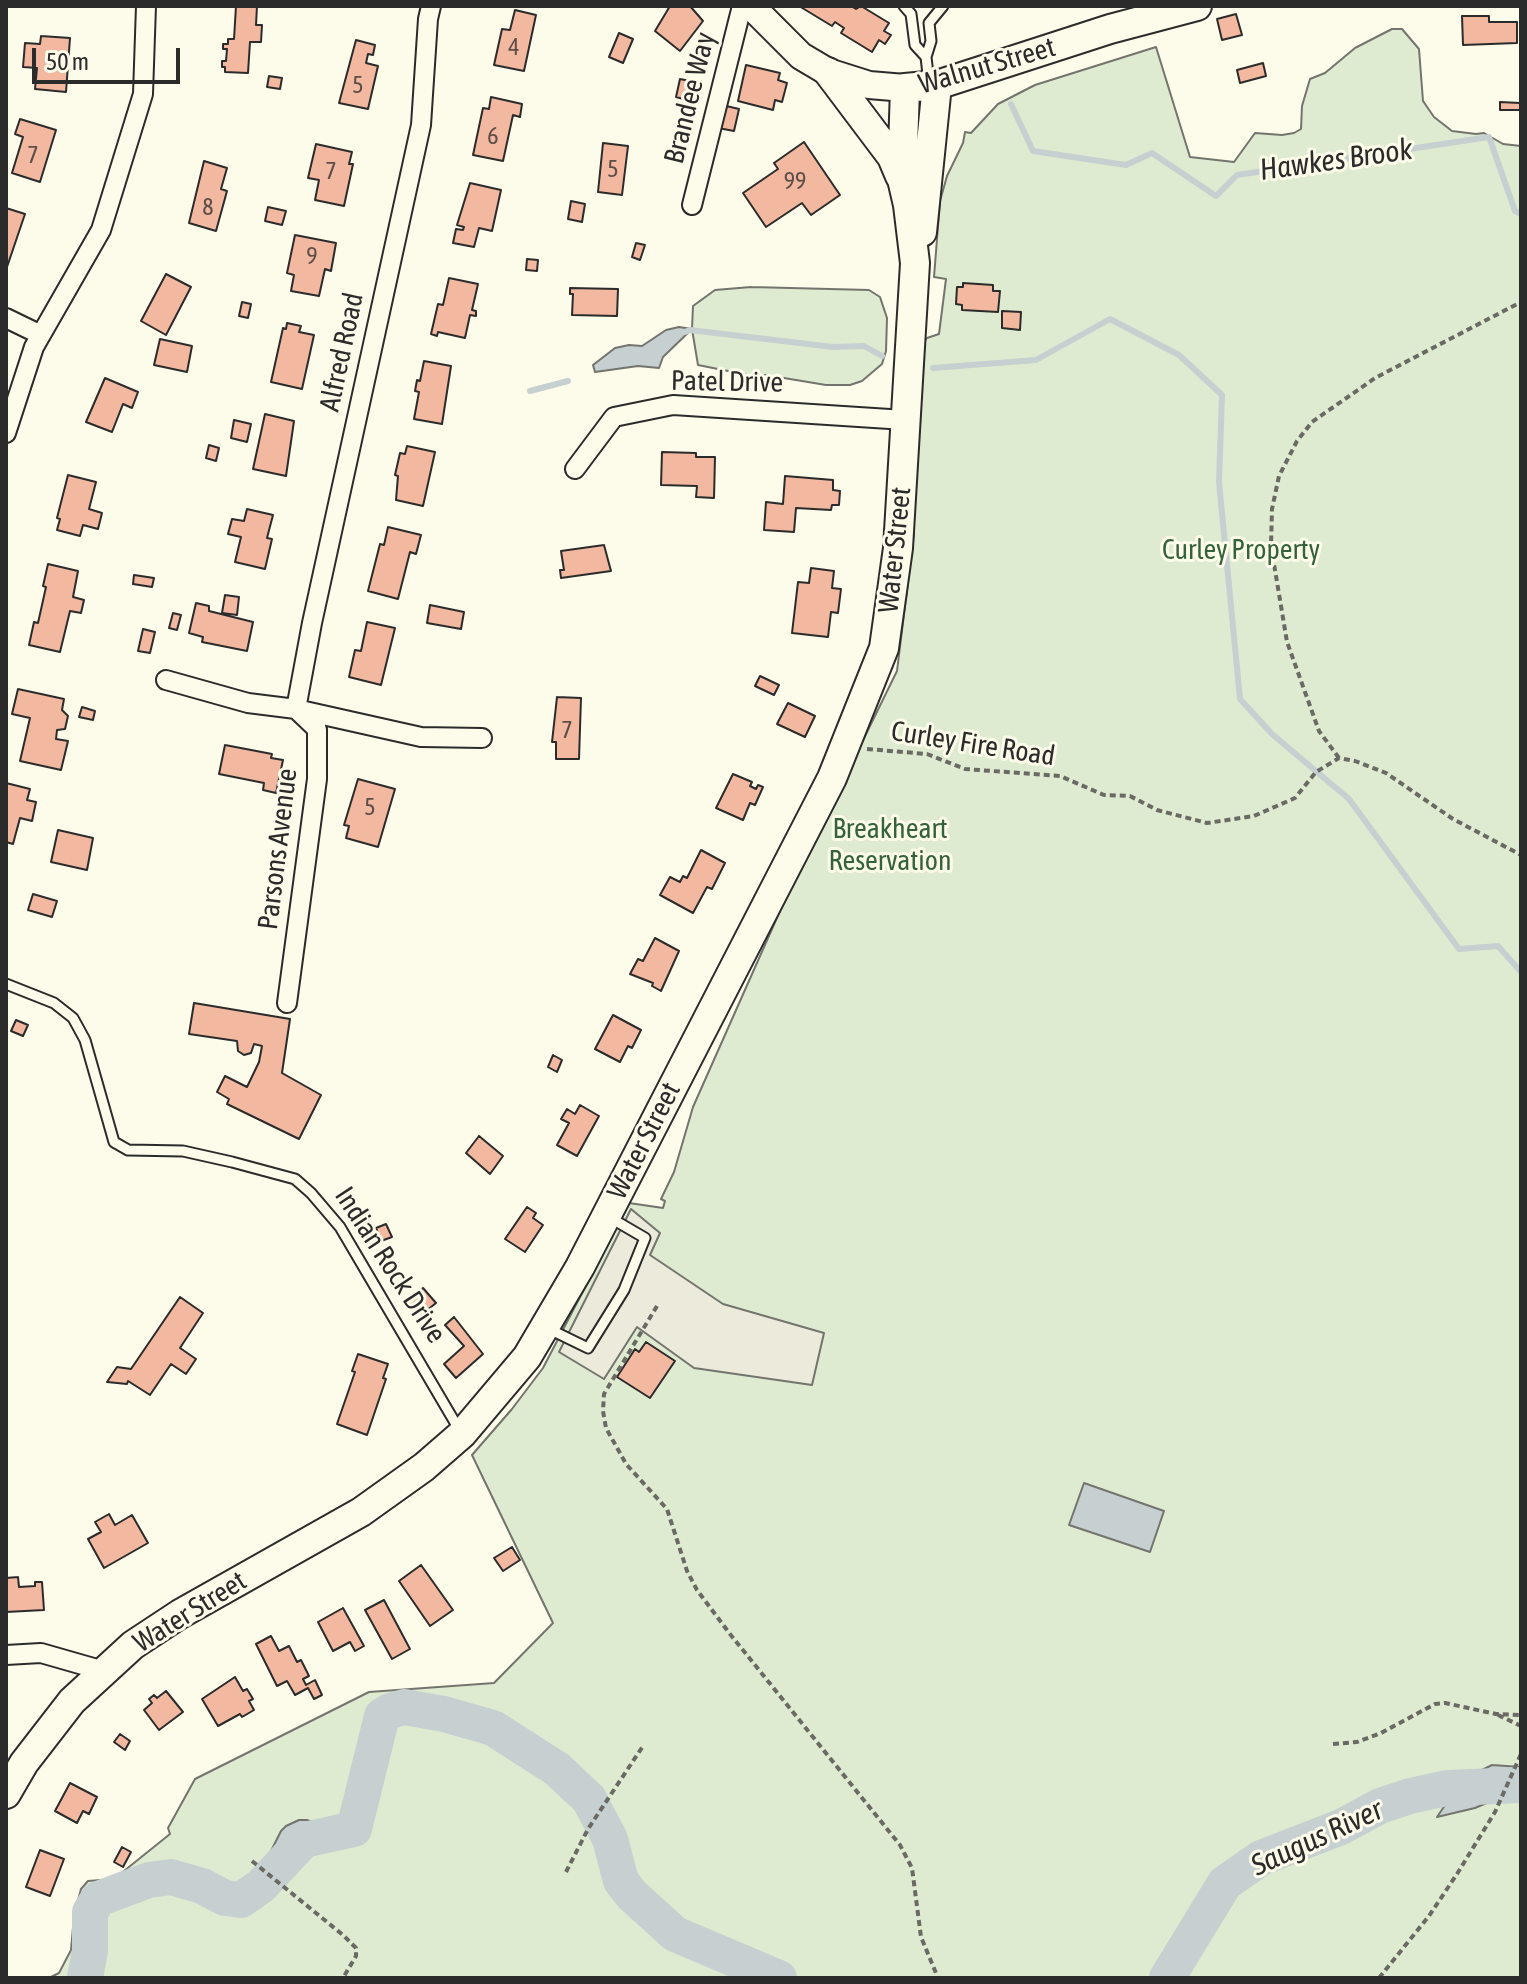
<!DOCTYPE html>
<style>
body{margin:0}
#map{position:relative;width:1527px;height:1984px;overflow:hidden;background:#fdfbea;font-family:"Asap Condensed",sans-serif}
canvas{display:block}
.frame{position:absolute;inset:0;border:8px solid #2b2b2b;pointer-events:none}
.scale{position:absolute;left:32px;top:48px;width:148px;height:36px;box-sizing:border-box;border:4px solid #2b2b2b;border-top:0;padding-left:10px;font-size:24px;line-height:28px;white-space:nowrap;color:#2b2b2b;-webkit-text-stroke:6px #fdfbea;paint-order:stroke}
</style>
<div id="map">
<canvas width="1527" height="1984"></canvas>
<div class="frame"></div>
<div class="scale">50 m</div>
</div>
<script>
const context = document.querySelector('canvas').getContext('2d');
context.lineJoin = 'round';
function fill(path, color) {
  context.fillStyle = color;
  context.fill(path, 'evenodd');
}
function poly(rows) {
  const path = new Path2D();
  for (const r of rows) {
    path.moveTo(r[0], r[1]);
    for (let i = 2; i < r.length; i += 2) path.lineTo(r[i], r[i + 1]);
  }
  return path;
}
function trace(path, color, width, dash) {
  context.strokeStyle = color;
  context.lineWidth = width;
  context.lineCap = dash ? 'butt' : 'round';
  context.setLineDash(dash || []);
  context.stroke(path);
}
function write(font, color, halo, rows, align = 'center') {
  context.font = font + ' "Asap Condensed",sans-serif';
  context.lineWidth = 6;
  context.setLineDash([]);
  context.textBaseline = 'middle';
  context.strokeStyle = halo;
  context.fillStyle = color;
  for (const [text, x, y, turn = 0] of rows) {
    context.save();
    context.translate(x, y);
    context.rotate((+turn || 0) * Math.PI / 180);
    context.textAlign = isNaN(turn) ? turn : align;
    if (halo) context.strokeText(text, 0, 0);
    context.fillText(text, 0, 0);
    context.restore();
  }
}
const green = poly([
 [1392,29,1402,29,1419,49,1423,101,1434,117,1452,131,1476,134,1484,133,1503,144,1521,146,1521,1978,49,1978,59,1973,71,1950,74,1916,81,1889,88,1881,114,1879,170,1834,168,1828,195,1779,369,1692,494,1683,553,1623,472,1455,512,1409,543,1368,629,1203,663,1208,665,1201,661,1199,674,1172,693,1107,788,893,897,671,914,533,910,523,914,355,927,338,939,334,946,279,934,277,940,201,947,176,963,143,965,132,971,133,998,104,1035,85,1156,47,1190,157,1234,162,1255,133,1282,135,1294,133,1301,129,1302,106,1310,79,1325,73,1355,48,1392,29],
 [751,287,869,290,880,297,887,318,886,351,882,364,862,381,850,385,826,385,766,375,753,376,698,365,692,329,693,306,715,290,751,287]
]);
const parking = poly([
 [631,1209,660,1233,650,1255,723,1304,824,1333,812,1385,694,1368,637,1327,604,1379,559,1352,631,1209]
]);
const water = poly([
 [679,327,692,329,663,357,659,368,638,366,595,372,593,365,615,348,629,345,642,346,666,330,679,327],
 [1084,1483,1164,1511,1150,1552,1069,1525,1084,1483],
 [1492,1765,1521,1767,1521,1798,1496,1799,1475,1808,1437,1817,1456,1789,1478,1772,1492,1765],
 [299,1820,307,1820,340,1833,325,1840,280,1877,264,1895,241,1900,267,1867,269,1855,281,1831,286,1826,299,1820]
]);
const stream = poly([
 [1011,104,1033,151,1126,165,1152,153,1216,196,1237,175,1489,137,1515,211,1521,214],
 [685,332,690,330,833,347,864,346,882,356],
 [933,368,1036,360,1110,319,1179,355,1222,395,1219,482,1240,699,1272,734,1349,799,1459,949,1498,946,1521,972],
 [530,391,568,381]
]);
const river = poly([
 [85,1978,90,1951,90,1912,98,1899,149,1880,171,1877,202,1886,225,1898,241,1900,261,1886,304,1840,354,1829,382,1716,390,1711,404,1707,444,1714,493,1728,557,1769,589,1799,610,1839,621,1881,632,1895,675,1934,779,1978],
 [1167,1978,1225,1883,1261,1858,1341,1827,1380,1806,1410,1796,1447,1788,1521,1785]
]);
const building = poly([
 [236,6,257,6,256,25,262,25,261,42,250,42,248,73,225,72,225,67,222,67,222,61,226,61,227,49,223,49,223,44,228,44,228,39,234,39,236,6],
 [670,6,690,6,703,21,680,51,655,31,670,6],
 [799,6,851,6,856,9,861,6,889,23,884,31,891,35,885,44,879,40,872,52,841,33,844,28,835,22,832,26,799,6],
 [515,10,536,15,524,71,494,65,502,29,510,30,515,10],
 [1236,14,1242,35,1222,40,1217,19,1236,14],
 [1462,16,1489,16,1489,22,1517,22,1517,43,1463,45,1462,16],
 [619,33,633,39,623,63,609,57,619,33],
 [41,36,70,38,66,92,35,89,37,68,23,67,25,43,40,44,41,36],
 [356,40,375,45,373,55,368,54,366,63,378,66,368,109,339,103,356,40],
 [1263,63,1266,76,1240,83,1237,70,1263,63],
 [746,65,780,73,778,80,787,83,782,102,775,100,773,110,738,101,746,65],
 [269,76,282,78,280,89,267,87,269,76],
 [680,79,695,82,691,101,676,97,680,79],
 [491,97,522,104,520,117,513,115,503,161,473,155,483,108,489,109,491,97],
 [1500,102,1520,103,1520,110,1500,110,1500,102],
 [722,105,739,109,734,131,718,128,722,105],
 [20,119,56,130,40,182,12,173,23,137,15,134,20,119],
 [804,142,840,195,811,215,802,203,766,227,743,193,778,169,774,163,804,142],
 [603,143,628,146,622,195,598,192,603,143],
 [316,144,352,152,349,164,353,164,344,206,315,200,319,180,308,178,316,144],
 [204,161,227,168,221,189,227,191,216,231,189,223,204,161],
 [470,183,501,190,492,231,479,228,474,247,453,243,456,229,463,230,464,227,457,225,470,183],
 [571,201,585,204,582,222,568,219,571,201],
 [268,207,286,211,282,225,265,221,268,207],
 [6,208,25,214,7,267,6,267,6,208],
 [295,235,336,243,331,271,325,269,319,296,291,291,294,275,287,273,295,235],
 [636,243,645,245,640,260,632,257,636,243],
 [527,259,538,260,537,271,526,270,527,259],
 [166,274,191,287,166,335,141,321,166,274],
 [449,278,478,284,472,310,476,311,476,316,470,315,465,338,438,332,437,336,431,334,438,304,443,305,449,278],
 [963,283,993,285,993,291,1000,291,998,312,962,310,962,305,956,304,957,287,963,287,963,283],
 [570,288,618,289,617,316,572,315,573,294,570,294,570,288],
 [242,302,251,304,248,318,239,316,242,302],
 [1002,311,1021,312,1020,330,1002,328,1002,311],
 [287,323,301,326,299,332,314,335,302,389,271,382,283,328,286,329,287,323],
 [160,339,192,346,187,372,154,365,160,339],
 [424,361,451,366,442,424,414,419,419,392,415,391,417,380,420,381,424,361],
 [105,378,138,392,132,408,123,404,112,432,86,422,105,378],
 [265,414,294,421,286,476,253,469,265,414],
 [234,420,251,424,247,442,231,438,234,420],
 [209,445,219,448,216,461,206,458,209,445],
 [407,446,435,452,423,506,396,500,398,476,395,475,400,453,405,454,407,446],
 [662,452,696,453,696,457,715,457,714,498,696,497,697,486,661,485,662,452],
 [68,475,96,482,89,509,102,513,98,529,83,525,80,536,57,530,60,519,57,518,68,475],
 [785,476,833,480,833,490,840,491,839,505,832,505,831,510,796,508,794,532,764,530,766,502,783,504,785,476],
 [247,509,273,515,267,538,272,539,265,569,235,562,241,537,228,534,232,519,244,521,247,509],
 [388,527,421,535,416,554,410,552,398,599,368,591,380,544,384,545,388,527],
 [604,545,611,571,561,578,560,570,564,570,561,551,604,545],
 [48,564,78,571,73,597,84,600,81,613,70,611,60,652,29,645,34,622,38,623,46,587,43,586,48,564],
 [811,568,834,571,832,588,841,589,838,613,831,612,828,637,792,633,798,582,809,583,811,568],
 [134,575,154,578,152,587,133,584,134,575],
 [225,595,239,597,237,615,222,613,225,595],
 [196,603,209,606,209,611,253,622,247,651,202,642,203,637,189,633,196,603],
 [430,605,464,612,461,629,427,623,430,605],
 [173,613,181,615,177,630,169,628,173,613],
 [367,622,395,628,381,685,349,677,355,650,361,651,367,622],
 [143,629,155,632,150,653,138,651,143,629],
 [760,676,779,685,774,695,755,686,760,676],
 [18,689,64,699,62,710,68,716,65,729,57,730,56,739,68,741,61,770,20,761,30,718,12,714,18,689],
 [557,697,581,698,579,759,556,759,556,742,552,742,557,697],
 [788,703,815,716,805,737,777,724,788,703],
 [82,707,95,711,93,720,79,717,82,707],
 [225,745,272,754,271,758,283,760,276,793,263,790,264,783,219,774,225,745],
 [733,774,752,782,750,786,756,789,758,785,763,787,755,805,750,803,743,820,716,808,733,774],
 [358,779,395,789,378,847,346,838,349,826,344,825,358,779],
 [6,783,30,789,27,800,36,802,32,821,20,818,13,844,6,842,6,783],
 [58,830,93,838,87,870,51,862,58,830],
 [701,850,725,863,712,889,707,887,693,913,660,895,670,877,680,882,683,876,687,878,701,850],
 [33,894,57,901,52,917,28,910,33,894],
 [655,938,679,951,661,991,652,986,653,983,630,974,638,959,643,961,655,938],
 [194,1003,290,1019,282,1073,321,1095,299,1139,227,1104,229,1099,217,1092,225,1076,247,1087,259,1062,262,1046,254,1044,251,1053,244,1055,238,1051,237,1041,189,1034,194,1003],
 [613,1015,641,1030,632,1048,628,1046,620,1062,595,1049,613,1015],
 [16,1020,28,1025,23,1036,11,1031,16,1020],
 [553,1055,562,1060,557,1072,548,1067,553,1055],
 [580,1105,599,1116,577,1156,557,1145,569,1123,561,1119,567,1109,575,1114,580,1105],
 [479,1136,503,1156,490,1174,466,1153,479,1136],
 [527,1207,536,1213,533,1218,543,1225,525,1252,505,1239,527,1207],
 [386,1224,392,1237,381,1241,376,1228,386,1224],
 [423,1288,436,1303,420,1316,408,1301,423,1288],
 [180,1297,203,1313,180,1348,196,1359,186,1374,171,1364,150,1395,128,1381,127,1384,107,1382,117,1367,131,1369,180,1297],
 [454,1317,483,1354,456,1378,444,1364,464,1346,445,1325,454,1317],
 [646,1342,675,1361,650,1398,617,1377,635,1349,639,1352,646,1342],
 [358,1354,388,1364,383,1378,386,1379,367,1435,337,1424,355,1372,352,1371,358,1354],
 [109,1514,115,1525,132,1515,148,1543,104,1568,88,1539,101,1532,95,1522,109,1514],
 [512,1547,520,1560,503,1571,494,1558,512,1547],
 [421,1565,453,1610,430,1626,399,1581,421,1565],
 [18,1577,19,1587,35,1586,35,1582,42,1582,44,1610,6,1612,6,1578,18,1577],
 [384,1600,410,1649,392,1659,365,1610,384,1600],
 [343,1608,364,1646,355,1651,350,1642,333,1651,318,1622,343,1608],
 [271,1636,279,1651,289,1646,297,1662,301,1660,309,1676,303,1679,306,1685,315,1680,322,1695,314,1699,308,1688,295,1695,287,1681,277,1686,256,1644,271,1636],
 [235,1677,243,1691,247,1689,253,1699,249,1701,254,1710,242,1717,240,1714,218,1726,202,1699,235,1677],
 [166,1691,183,1712,159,1730,144,1710,152,1703,149,1699,154,1695,157,1698,166,1691],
 [120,1734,130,1741,125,1750,114,1742,120,1734],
 [70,1783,97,1797,89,1814,83,1811,77,1823,55,1811,70,1783],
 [122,1847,131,1852,123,1867,114,1862,122,1847],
 [40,1850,64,1859,50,1896,26,1887,40,1850]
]);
const path = poly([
 [867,749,927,754,965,769,1060,776,1104,795,1130,796,1157,810,1207,823,1254,816,1295,798,1316,772,1339,758,1355,761,1386,773,1453,819,1521,855],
 [1339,758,1319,731,1287,642,1271,546,1272,509,1279,476,1297,441,1312,422,1375,378,1521,302],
 [657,1306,604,1394,603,1411,606,1428,626,1464,667,1509,687,1571,697,1590,730,1634,900,1845,912,1868,921,1937,938,1978],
 [1498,1715,1521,1726],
 [1333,1744,1357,1742,1381,1733,1435,1704,1445,1703,1496,1714,1521,1715],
 [252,1861,343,1935,356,1948,356,1956,343,1978],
 [566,1872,588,1829,643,1746],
 [1379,1978,1429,1916,1457,1874,1495,1812,1521,1754]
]);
const lane = poly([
 [904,6,911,14,915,45,926,57],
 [929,83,926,57,931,41,929,23,943,6],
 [6,984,54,1003,73,1018,85,1040,114,1142,128,1150,183,1151,232,1162,295,1179,311,1193,340,1227,460,1431],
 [547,1328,588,1348,624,1290,645,1238,609,1217]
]);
const street = poly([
 [692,205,742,6],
 [6,318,41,335],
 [6,433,34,347,101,230,143,94,146,6],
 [575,469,614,417,673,405,905,420],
 [166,680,248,703,296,709,421,737,482,738],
 [287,1003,317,779,317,729,296,709,312,623,421,125,428,19,431,6],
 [6,1655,41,1653,104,1671]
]);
const secondary = poly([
 [751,6,801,56,828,72,869,85,905,88]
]);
const primary = poly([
 [828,72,892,157,900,176],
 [922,232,937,85],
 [6,1794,24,1763,72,1701,133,1645,180,1614,361,1512,424,1467,462,1434,527,1357,580,1267,832,778,884,648,898,548,915,263,908,205,902,179,905,88,937,85,1110,29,1197,6]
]);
const numberNames = [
 ["4",514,47],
 ["5",358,85],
 ["6",493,136],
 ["7",33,155],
 ["5",613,169],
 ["7",331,171],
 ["99",795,181],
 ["8",208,207],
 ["9",312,256],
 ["7",567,730],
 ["5",370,807]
];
const streetNames = [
 ["Walnut Street",987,66,-16],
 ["Brandee Way",690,98,-76],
 ["Alfred Road",342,352,-78],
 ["Patel Drive",727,382,1],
 ["Water Street",895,550,-84],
 ["Curley Fire Road",973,744,9],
 ["Parsons Avenue",278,849,-83],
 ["Water Street",644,1141,-63],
 ["Indian Rock Drive",390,1265,57],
 ["Water Street",190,1612,-32]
];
const parkNames = [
 ["Curley Property",1241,550],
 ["Breakheart",890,829],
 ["Reservation",890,861]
];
const waterNames = [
 ["Hawkes Brook",1336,160,-8],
 ["Saugus River",1317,1838,-25]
];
fill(green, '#deebd1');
trace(green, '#74746e', 2);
fill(parking, '#eceadb');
trace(parking, '#74746e', 2);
fill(water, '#c7d0d0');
trace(water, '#74746e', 2);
trace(stream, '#c7d0d0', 6);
trace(river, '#c7d0d0', 36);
fill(building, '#f2b8a0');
trace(building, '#2b2b2b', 2);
trace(lane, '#2b2b2b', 13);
trace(street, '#2b2b2b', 22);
trace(secondary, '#2b2b2b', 30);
trace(primary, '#2b2b2b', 32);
trace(path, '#6a6964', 4, [6, 4]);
trace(lane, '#fdfbea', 9);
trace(street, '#fdfbea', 18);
trace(secondary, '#fdfbea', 26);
trace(primary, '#fdfbea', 28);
write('24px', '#5d4e48', null, numberNames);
write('28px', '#2b2b2b', '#fdfbea', streetNames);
write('28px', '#34623c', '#fdfbea', parkNames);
write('italic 30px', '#2b2b2b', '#fdfbea', waterNames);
</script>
